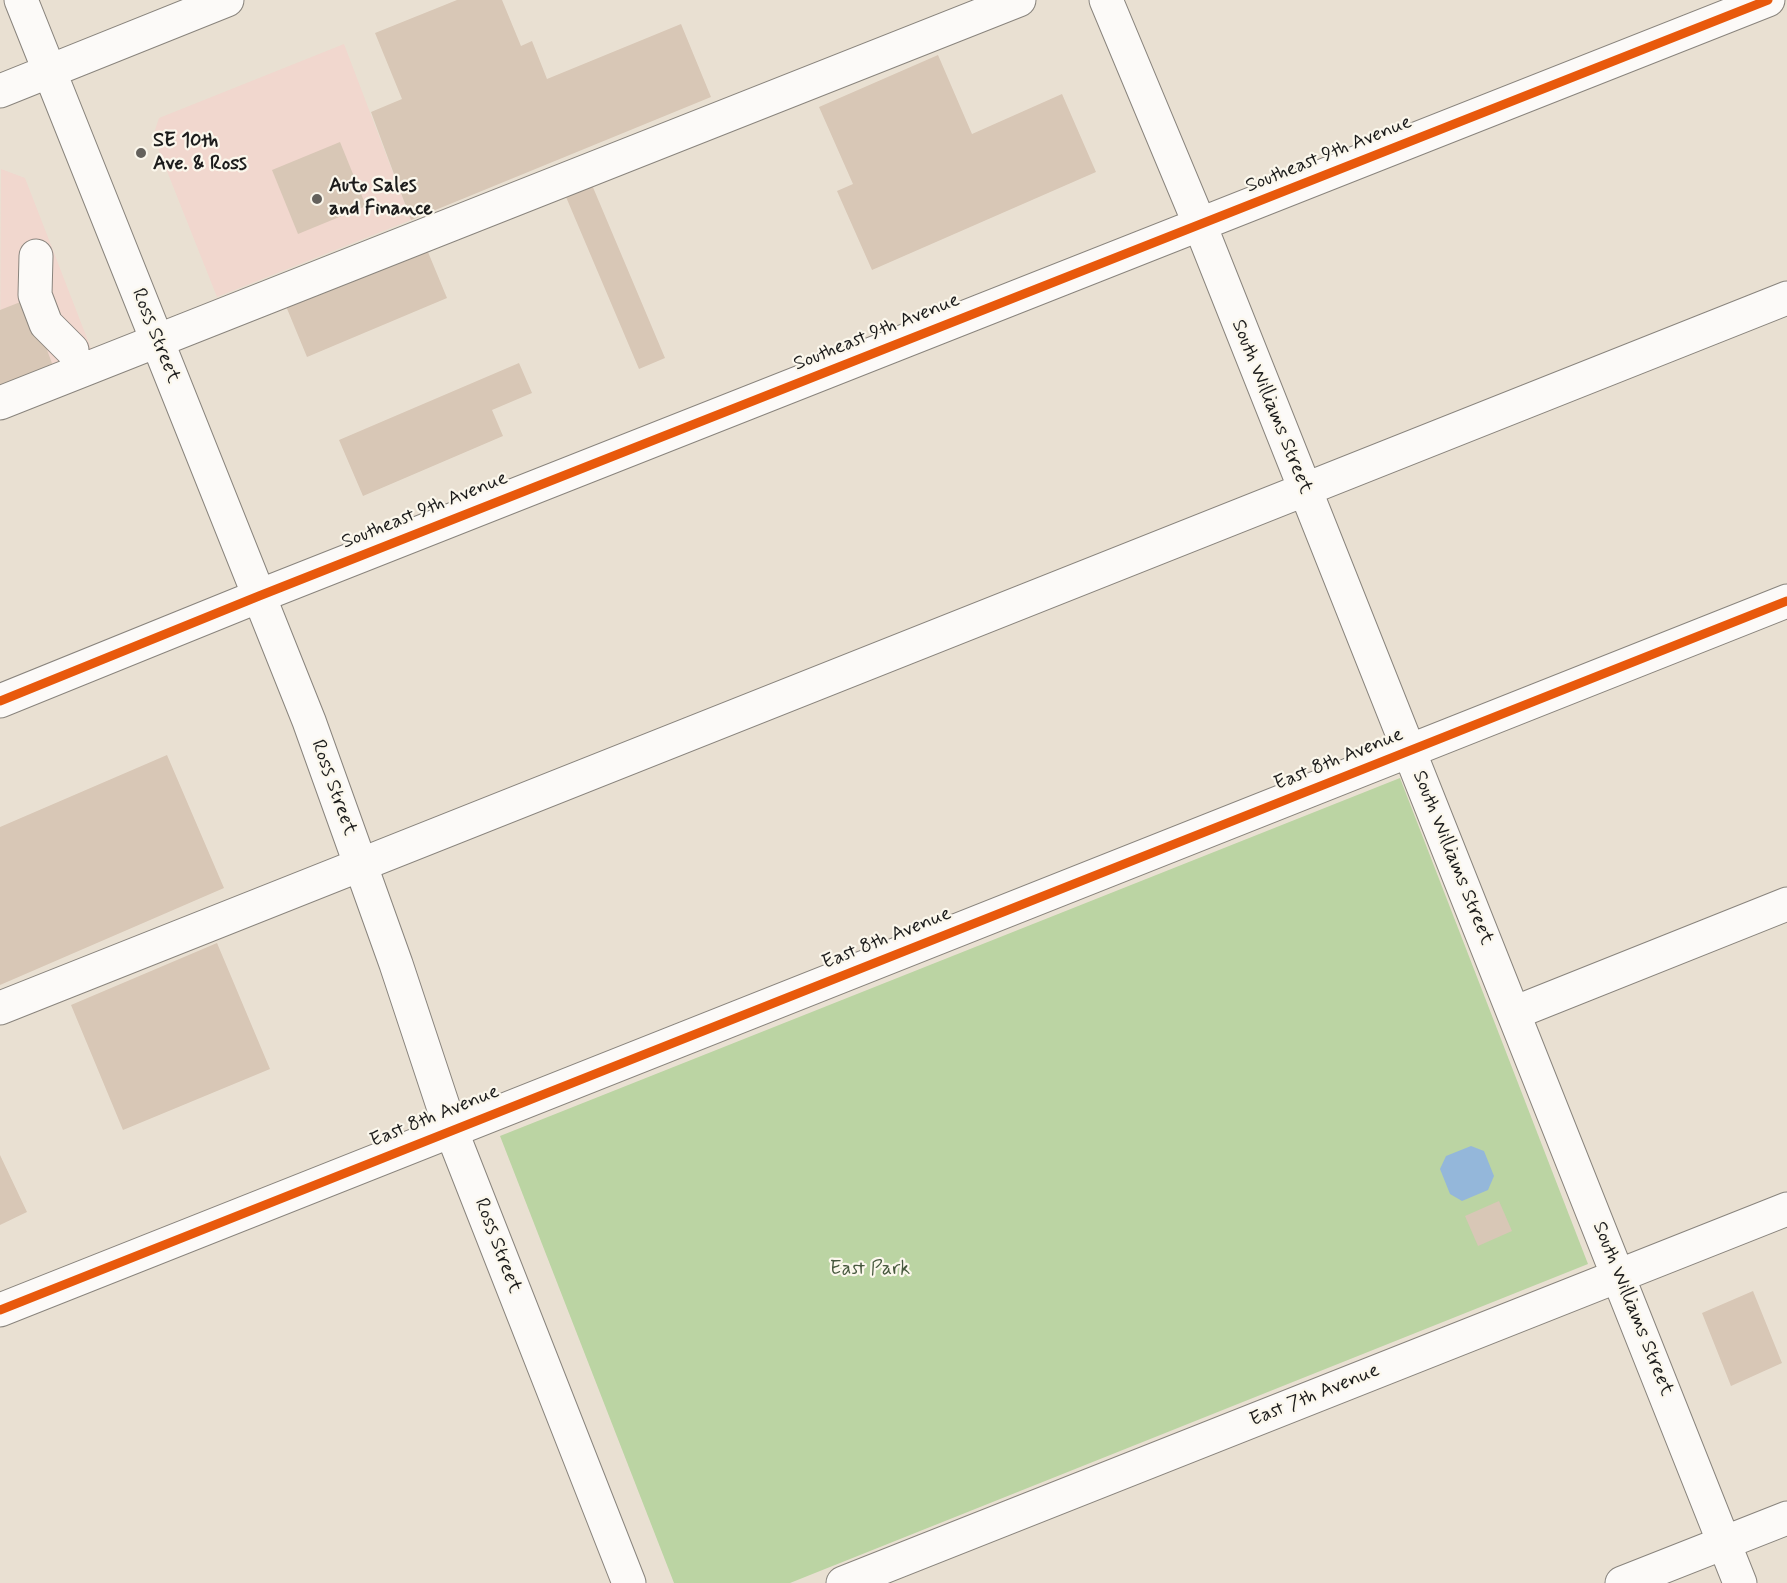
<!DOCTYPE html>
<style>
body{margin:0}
canvas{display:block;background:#e9e0d2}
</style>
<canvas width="1787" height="1583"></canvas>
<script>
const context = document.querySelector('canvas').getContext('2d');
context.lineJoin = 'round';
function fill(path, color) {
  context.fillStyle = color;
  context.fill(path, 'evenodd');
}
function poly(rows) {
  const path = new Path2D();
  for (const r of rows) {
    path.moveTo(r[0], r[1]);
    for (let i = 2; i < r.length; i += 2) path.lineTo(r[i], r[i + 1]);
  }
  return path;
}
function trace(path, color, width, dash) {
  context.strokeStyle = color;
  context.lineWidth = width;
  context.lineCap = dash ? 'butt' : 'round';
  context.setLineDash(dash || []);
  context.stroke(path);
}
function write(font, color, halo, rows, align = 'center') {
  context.font = font + ' Mynerve,sans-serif';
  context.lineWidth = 4.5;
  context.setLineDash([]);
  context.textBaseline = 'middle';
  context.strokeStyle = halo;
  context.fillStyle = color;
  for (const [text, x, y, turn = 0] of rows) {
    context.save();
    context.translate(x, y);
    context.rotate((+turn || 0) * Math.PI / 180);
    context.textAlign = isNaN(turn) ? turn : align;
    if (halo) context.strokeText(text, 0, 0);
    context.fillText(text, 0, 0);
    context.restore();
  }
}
const built = poly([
 [344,44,411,220,217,297,153,136,159,118],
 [1,169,25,178,92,351,0,386]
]);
const green = poly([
 [1400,778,1588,1264,790,1583,674,1583,500,1136]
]);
const water = poly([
 [1471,1146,1484,1151,1494,1176,1488,1190,1462,1201,1450,1194,1440,1169,1446,1156]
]);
const building = poly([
 [457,0,502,0,521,46,532,41,547,79,681,24,711,97,411,220,371,112,402,99,375,33],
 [938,55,972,134,1062,94,1096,172,872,270,837,191,853,184,819,107],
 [340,142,366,206,298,234,272,170],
 [592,185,665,358,639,369,566,197],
 [423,240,447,298,307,357,283,299],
 [28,299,53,366,0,386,0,310],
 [519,363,532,393,492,410,503,436,363,496,339,440],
 [167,755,224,888,0,985,0,827],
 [217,943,270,1069,123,1130,71,1005],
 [0,1155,27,1212,0,1225],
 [1499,1201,1512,1231,1478,1246,1465,1216],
 [1753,1291,1782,1363,1731,1386,1702,1313]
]);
const minor = poly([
 [1106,0,1200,225,1740,1583],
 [36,256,35,295,46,324,72,350],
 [0,403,1019,0],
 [0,701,259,596,1768,0],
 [0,1008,1787,298],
 [1514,1013,1787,904],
 [0,1310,1787,601],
 [843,1583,1787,1209],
 [1622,1583,1787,1518]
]);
const major = poly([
 [21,0,309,721,396,964,451,1130,629,1583],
 [0,91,227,0]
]);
const cycleway = poly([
 [0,701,259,596,1768,0],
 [0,1310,1787,601]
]);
const markers = [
 [141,153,6,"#64615c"],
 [317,199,6,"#64615c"]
];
const poiNames = [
 ["SE 10th",153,142],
 ["Ave. & Ross",153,165],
 ["Auto Sales",329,187],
 ["and Finance",329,210]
];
const streetNames = [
 ["Southeast 9th Avenue",1329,155,-22],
 ["Southeast 9th Avenue",877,333,-22],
 ["Ross Street",155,336,68],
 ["South Williams Street",1271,407,68],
 ["Southeast 9th Avenue",425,511,-22],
 ["East 8th Avenue",1339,760,-22],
 ["Ross Street",333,788,70],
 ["South Williams Street",1452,858,68],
 ["East 8th Avenue",887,939,-22],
 ["East 8th Avenue",435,1117,-22],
 ["Ross Street",497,1246,69],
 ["South Williams Street",1632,1309,68],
 ["East 7th Avenue",1315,1396,-22]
];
const parkNames = [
 ["East Park",870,1270]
];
fill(built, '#f1d7ce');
fill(green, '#bbd4a3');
fill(water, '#94b7da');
fill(building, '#d8c7b6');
trace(minor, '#89847d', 35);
trace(major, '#89847d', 35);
trace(minor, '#fcfaf8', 33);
trace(major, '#fcfaf8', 33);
trace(cycleway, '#e8590c', 9);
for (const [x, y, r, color] of markers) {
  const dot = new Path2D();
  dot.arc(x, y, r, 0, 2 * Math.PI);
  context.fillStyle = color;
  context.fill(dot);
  trace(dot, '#fbf7ec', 2);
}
write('bold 20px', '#1c1c1c', '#fbf7ec', poiNames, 'left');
write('20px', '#1c1c1c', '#fbf7ec', streetNames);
write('20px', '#47593e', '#fbf7ec', parkNames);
</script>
